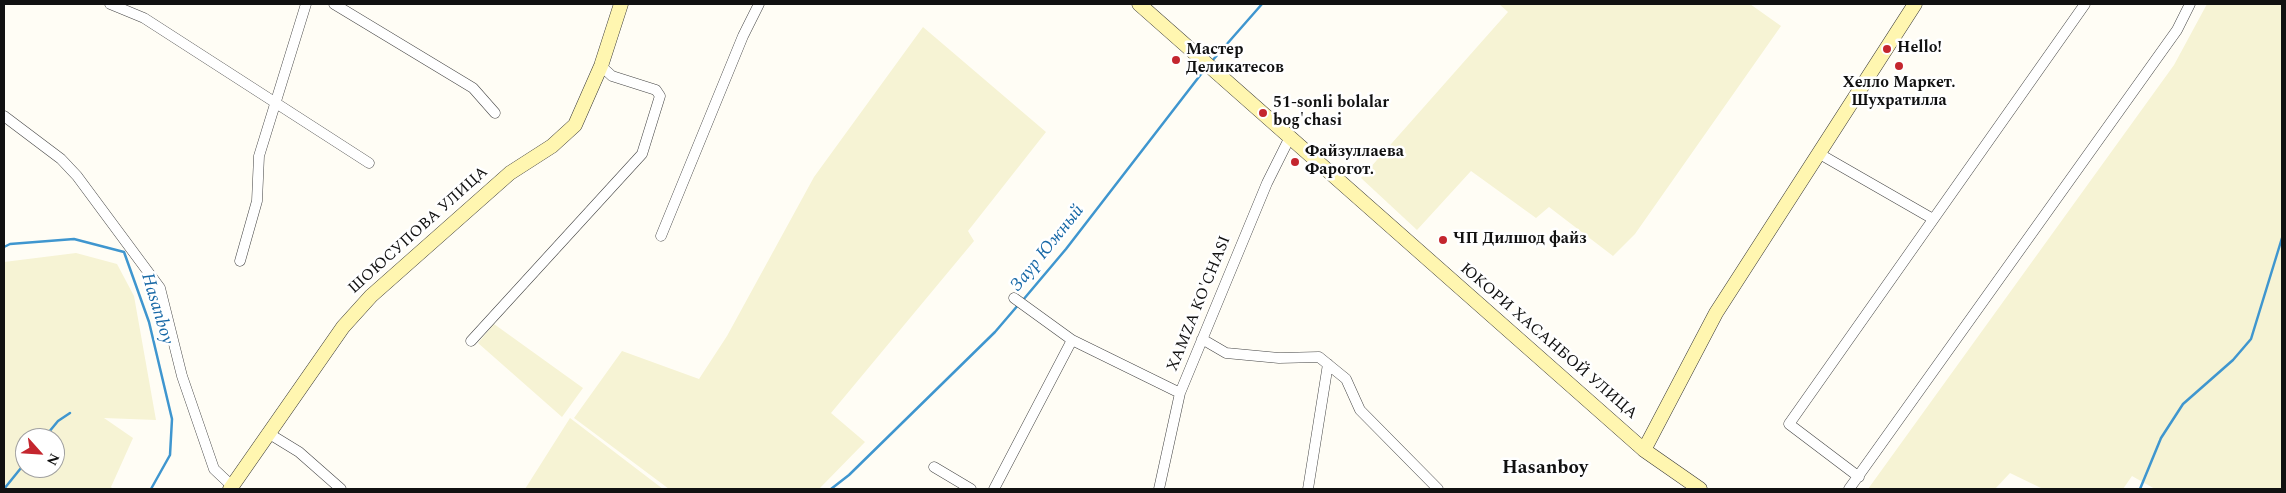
<!DOCTYPE html>
<meta charset="utf-8">
<style>
body{margin:0}
#map{position:relative;width:2286px;height:493px;overflow:hidden;background:#fffdf5;font-family:Spectral,serif}
canvas{display:block}
.frame{position:absolute;inset:0;border:5px solid #111;pointer-events:none}
.north{position:absolute;left:15px;top:428px;width:50px;height:50px;box-sizing:border-box;background:#fff;border:1px solid #a0a0a0;border-radius:50%;rotate:116deg;font-size:14px;font-weight:700;line-height:20px;text-align:center;color:#111}
.north::after{content:'';display:block;margin:auto;width:18px;height:22px;background:#c4262e;clip-path:polygon(50% 0,100% 100%,50% 72%,0 100%)}
</style>
<div id="map">
<canvas width="2286" height="493"></canvas>
<div class="frame"></div>
<div class="north">N</div>
</div>
<script>
const context = document.querySelector('canvas').getContext('2d');
context.lineJoin = 'round';
function fill(path, color) {
  context.fillStyle = color;
  context.fill(path, 'evenodd');
}
function poly(rows) {
  const path = new Path2D();
  for (const r of rows) {
    path.moveTo(r[0], r[1]);
    for (let i = 2; i < r.length; i += 2) path.lineTo(r[i], r[i + 1]);
  }
  return path;
}
function trace(path, color, width, dash) {
  context.strokeStyle = color;
  context.lineWidth = width;
  context.lineCap = dash ? 'butt' : 'round';
  context.setLineDash(dash || []);
  context.stroke(path);
}
function write(font, color, halo, rows, align = 'center') {
  context.font = font + ' Spectral,serif';
  context.lineWidth = 5;
  context.setLineDash([]);
  context.textBaseline = 'middle';
  context.strokeStyle = halo;
  context.fillStyle = color;
  for (const [text, x, y, turn = 0] of rows) {
    context.save();
    context.translate(x, y);
    context.rotate((+turn || 0) * Math.PI / 180);
    context.textAlign = isNaN(turn) ? turn : align;
    if (halo) context.strokeText(text, 0, 0);
    context.fillText(text, 0, 0);
    context.restore();
  }
}
const farmland = poly([
 [1499,4,1750,4,1781,26,1635,234,1613,256,1549,207,1536,218,1471,171,1417,230,1361,178,1508,12],
 [2207,4,2282,4,2282,489,2155,489,2132,476,2123,489,2043,489,2010,473,1995,489,1868,489,2174,65],
 [923,27,1046,132,968,231,974,241,831,413,865,442,819,489,669,489,574,418,622,351,699,379,727,336,814,177],
 [76,253,117,264,134,296,156,420,104,418,133,438,111,487,113,489,4,489,4,262],
 [25,438,55,438,55,468,25,468],
 [494,324,583,388,562,417,478,343],
 [570,418,663,489,525,489]
]);
const stream = poly([
 [1212,61,1262,4],
 [4,247,10,244,74,239,124,252,149,322,172,419,170,455,151,489],
 [1023,300,1066,249,1205,69],
 [44,438,58,421,70,413],
 [4,489,25,463],
 [831,489,849,475,995,332,1019,304],
 [2140,489,2161,438,2183,404,2233,360,2251,339,2282,238]
]);
const street = poly([
 [110,4,144,18,369,163],
 [334,4,473,88,495,113],
 [4,116,61,159,77,176,160,288,182,376,214,469,232,486],
 [1818,153,1933,219],
 [661,236,743,36,759,4],
 [240,261,257,201,259,156,306,4],
 [1014,298,1072,340,1180,393],
 [1202,339,1226,353,1279,358,1319,357,1346,379,1360,410,1438,489],
 [471,341,642,154,660,96,656,90,612,76,601,66],
 [268,433,299,452,341,489],
 [934,467,971,489],
 [1859,477,1789,424,2085,4],
 [994,489,1072,340],
 [1159,489,1180,393,1267,183,1290,137],
 [1308,489,1328,364],
 [1849,489,2177,30,2190,4]
]);
const secondary = poly([
 [1139,4,1644,450,1700,489],
 [1644,450,1716,313,1915,4],
 [230,489,343,327,371,296,510,173,552,146,575,125,601,66,621,4]
]);
const markers = [
 [1887,49,5,"#c4262e"],
 [1176,60,5,"#c4262e"],
 [1899,66,5,"#c4262e"],
 [1263,113,5,"#c4262e"],
 [1295,162,5,"#c4262e"],
 [1443,240,5,"#c4262e"]
];
const poiNames = [
 ["Hello!",1897,49],
 ["Мастер",1186,51],
 ["Деликатесов",1186,69],
 ["Хелло Маркет.",1899,84,"center"],
 ["Шухратилла",1899,102,"center"],
 ["51-sonli bolalar",1273,104],
 ["bog'chasi",1273,122],
 ["Файзуллаева",1305,153],
 ["Фарогот.",1305,171],
 ["ЧП Дилшод файз",1453,240]
];
const streetNames = [
 ["ШОЮСУПОВА УЛИЦА",419,231,-42],
 ["XAMZA KO'CHASI",1200,304,-68],
 ["ЮКОРИ ХАСАНБОЙ УЛИЦА",1548,342,41]
];
const waterNames = [
 ["Заур Южный",1048,249,-51],
 ["Hasanboy",156,309,73]
];
const quarterNames = [
 ["Hasanboy",1545,469]
];
fill(farmland, '#f6f3d4');
trace(stream, '#3f96cf', 2.5);
trace(street, '#444', 11);
trace(secondary, '#333', 15);
trace(street, '#fff', 10);
trace(secondary, '#fff6b0', 14);
for (const [x, y, r, color] of markers) {
  const dot = new Path2D();
  dot.arc(x, y, r, 0, 2 * Math.PI);
  context.fillStyle = color;
  context.fill(dot);
  trace(dot, '#fff', 2);
}
write('bold 16px', '#111', '#fff', poiNames, 'left');
write('16px', '#111', '#fff', streetNames);
write('italic 18px', '#1768a6', '#fff', waterNames);
write('bold 19px', '#111', '#fff', quarterNames);
</script>
